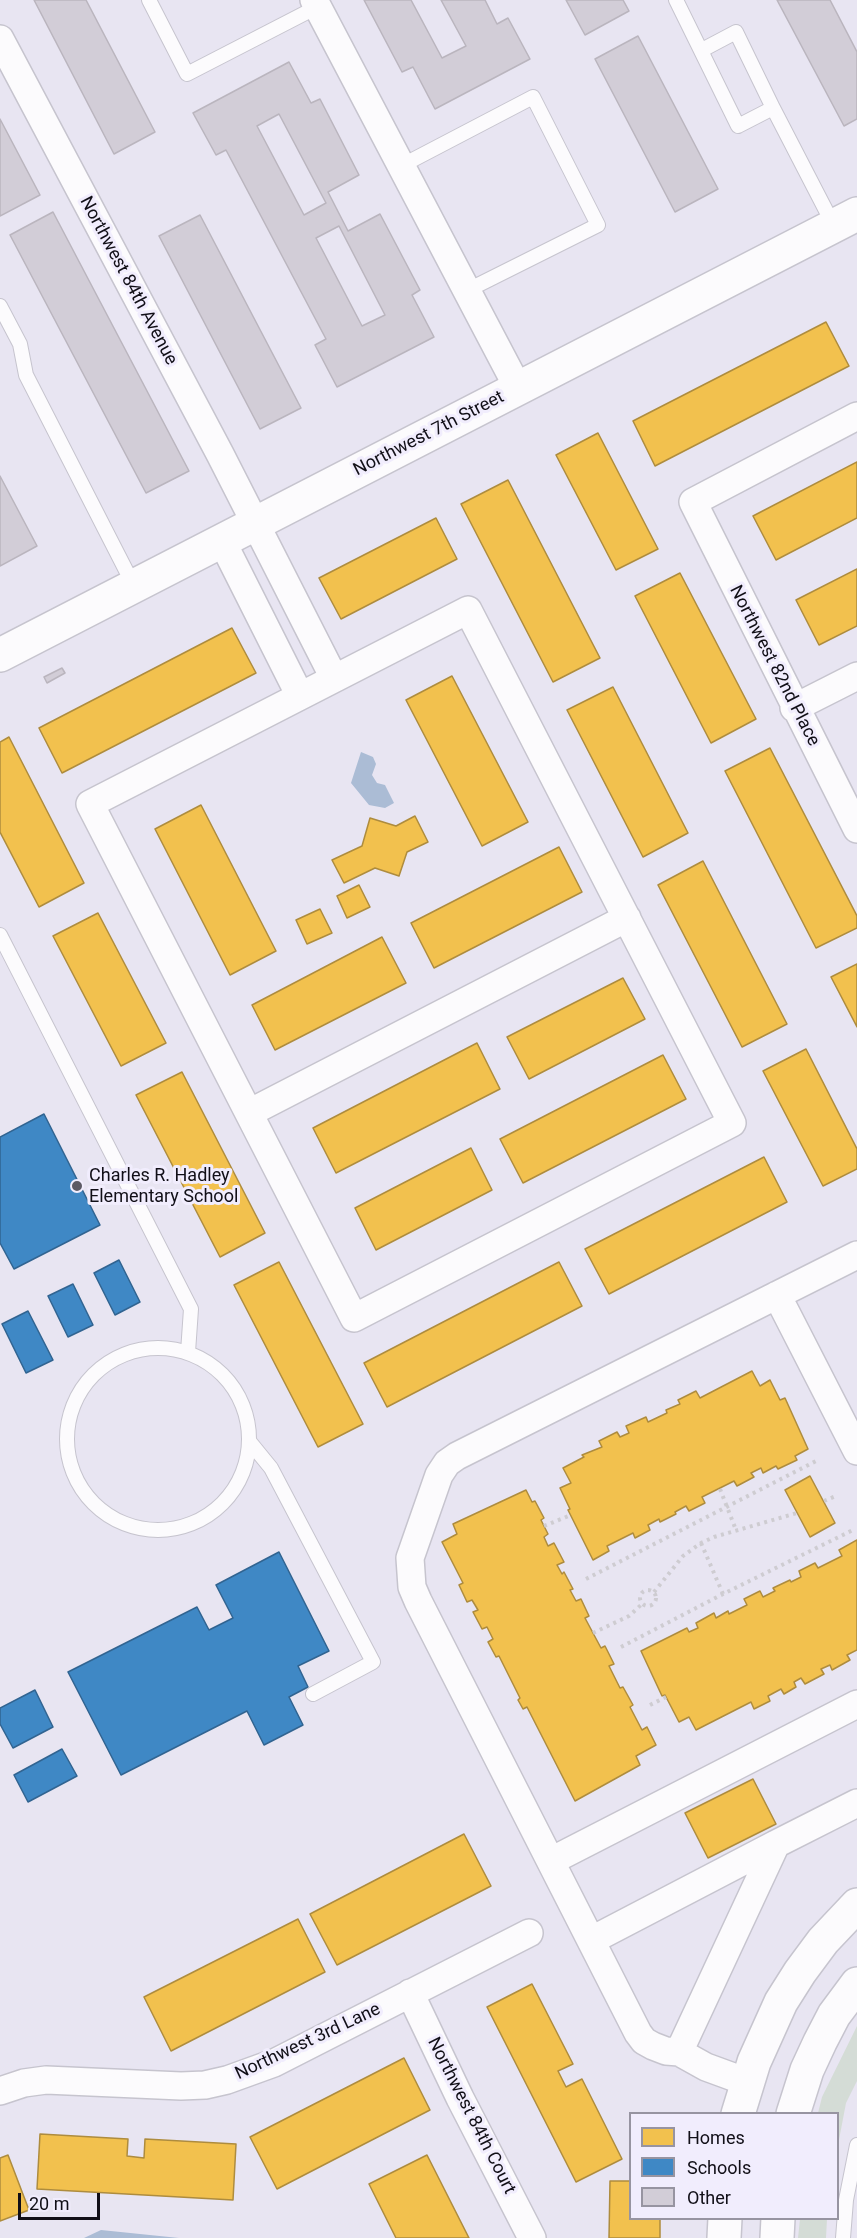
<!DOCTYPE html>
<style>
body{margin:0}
#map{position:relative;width:857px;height:2238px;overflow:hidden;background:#e8e5f2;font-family:Roboto,sans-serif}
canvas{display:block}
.legend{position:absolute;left:629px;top:2112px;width:210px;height:108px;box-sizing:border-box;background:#f1edfd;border:2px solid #9794a1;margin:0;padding:8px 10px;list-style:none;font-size:18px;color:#110f17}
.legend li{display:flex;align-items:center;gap:12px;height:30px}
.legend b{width:30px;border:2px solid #9794a1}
.scale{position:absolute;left:18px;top:2193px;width:82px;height:27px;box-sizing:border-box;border:3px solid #110f17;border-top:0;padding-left:8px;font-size:18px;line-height:21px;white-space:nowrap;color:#110f17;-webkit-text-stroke:4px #f1edfd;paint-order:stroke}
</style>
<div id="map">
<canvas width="857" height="2238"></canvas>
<ul class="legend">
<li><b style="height:16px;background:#f2c14e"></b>Homes</li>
<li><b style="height:16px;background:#3f88c5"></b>Schools</li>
<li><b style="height:16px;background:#d2cdd7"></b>Other</li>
</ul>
<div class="scale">20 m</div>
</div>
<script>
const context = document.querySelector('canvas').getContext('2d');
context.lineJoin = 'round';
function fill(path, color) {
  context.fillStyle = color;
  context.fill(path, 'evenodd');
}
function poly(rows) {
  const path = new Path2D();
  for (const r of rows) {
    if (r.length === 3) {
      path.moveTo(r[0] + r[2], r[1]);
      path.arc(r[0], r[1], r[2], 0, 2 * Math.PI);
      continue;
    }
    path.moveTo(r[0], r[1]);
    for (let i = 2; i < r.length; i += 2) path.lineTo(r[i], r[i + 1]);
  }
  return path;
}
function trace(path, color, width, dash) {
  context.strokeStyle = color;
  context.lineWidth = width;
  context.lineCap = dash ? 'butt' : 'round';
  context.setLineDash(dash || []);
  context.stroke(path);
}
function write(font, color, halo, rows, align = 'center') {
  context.font = font + ' Roboto,sans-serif';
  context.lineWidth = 6;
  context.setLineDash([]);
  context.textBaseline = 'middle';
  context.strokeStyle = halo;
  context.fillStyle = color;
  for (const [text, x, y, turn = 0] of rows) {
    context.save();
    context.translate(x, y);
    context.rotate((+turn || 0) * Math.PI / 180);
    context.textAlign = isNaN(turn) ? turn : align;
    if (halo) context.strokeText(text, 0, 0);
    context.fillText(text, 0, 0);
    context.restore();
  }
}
const green = poly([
 [857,2026,857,2081,846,2103,838,2145,838,2114,818,2113,822,2097],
 [800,2219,827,2219,826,2238,798,2238]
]);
const water = poly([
 [361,752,373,757,376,764,372,775,377,783,385,785,394,803,385,808,369,805,351,783],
 [101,2230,179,2238,84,2238]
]);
const homes = poly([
 [826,322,849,366,655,466,633,421,826,322],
 [598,433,658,549,616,570,556,455,598,433],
 [857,462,857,518,776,560,753,516,857,462],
 [508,480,600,658,553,682,461,504,508,480],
 [436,518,457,559,341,619,319,578,436,518],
 [857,569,857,626,819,645,796,600,857,569],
 [680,573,756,719,711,743,635,596,680,573],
 [232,628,256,673,62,773,39,728,232,628],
 [452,676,528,822,482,846,406,700,452,676],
 [613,687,688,833,643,857,567,710,613,687],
 [9,737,84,883,39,907,0,832,0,742,9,737],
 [770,748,857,916,857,928,816,948,725,771,770,748],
 [201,805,276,951,230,975,155,829,201,805],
 [415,816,428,842,407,852,399,876,375,868,344,883,332,860,362,846,370,818,396,826,415,816],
 [559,847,582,892,434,968,411,923,559,847],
 [703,861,787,1024,742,1047,658,885,703,861],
 [359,885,370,907,347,918,337,896,359,885],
 [320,909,332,933,307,944,296,920,320,909],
 [98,913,166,1043,121,1066,53,936,98,913],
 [382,937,406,983,275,1050,252,1005,382,937],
 [857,964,857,1027,831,977,857,964],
 [623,978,645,1019,529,1079,507,1037,623,978],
 [477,1043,500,1089,336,1173,313,1128,477,1043],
 [806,1049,857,1149,857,1169,823,1186,763,1071,806,1049],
 [663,1055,686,1099,523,1183,500,1139,663,1055],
 [182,1072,265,1233,220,1257,136,1095,182,1072],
 [471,1148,492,1190,376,1250,355,1208,471,1148],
 [764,1157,787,1202,609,1294,585,1249,764,1157],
 [279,1262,363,1424,318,1447,234,1285,279,1262],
 [559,1262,582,1306,387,1407,364,1363,559,1262],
 [752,1371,760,1386,770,1380,780,1400,785,1398,808,1449,795,1456,797,1460,778,1469,776,1466,763,1473,761,1468,751,1473,754,1477,737,1486,734,1481,702,1497,705,1503,689,1511,686,1506,675,1512,676,1514,660,1522,659,1519,648,1525,650,1530,635,1538,633,1533,607,1546,609,1551,593,1560,568,1510,570,1509,560,1488,571,1483,563,1468,584,1457,582,1455,602,1447,599,1441,617,1432,620,1437,629,1433,626,1426,646,1417,648,1422,667,1413,666,1410,680,1404,678,1400,696,1391,700,1398,752,1371],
 [810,1476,835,1523,810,1537,785,1490,810,1476],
 [526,1490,532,1502,535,1501,544,1518,541,1520,548,1534,544,1537,548,1546,554,1543,564,1562,557,1565,562,1574,564,1572,573,1589,570,1590,576,1601,581,1599,589,1616,585,1618,601,1648,605,1646,614,1664,609,1666,620,1688,623,1687,633,1705,630,1707,642,1730,647,1727,656,1745,636,1756,640,1765,575,1801,527,1707,523,1709,518,1700,520,1698,499,1656,496,1657,488,1642,493,1639,487,1627,482,1629,473,1612,478,1610,472,1600,467,1602,459,1585,463,1583,442,1542,457,1534,453,1524,526,1490],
 [857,1540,857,1650,847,1655,850,1660,832,1670,830,1665,821,1669,824,1674,805,1684,801,1678,794,1682,796,1687,784,1694,781,1689,768,1696,770,1701,754,1709,751,1702,696,1730,689,1717,679,1722,665,1695,662,1696,641,1651,687,1628,689,1632,698,1628,696,1623,714,1613,716,1618,728,1611,729,1614,747,1605,744,1599,760,1591,763,1597,775,1591,773,1588,790,1580,791,1582,801,1577,799,1571,815,1563,818,1568,842,1556,839,1550,857,1540],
 [753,1779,776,1824,708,1858,685,1813,753,1779],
 [464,1834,491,1886,337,1965,310,1914,464,1834],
 [298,1919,325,1972,171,2051,144,1997,298,1919],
 [532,1984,573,2064,558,2071,566,2087,582,2079,622,2159,576,2182,487,2007,532,1984],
 [404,2058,430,2110,277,2189,250,2137,404,2058],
 [40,2134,128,2139,127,2156,144,2158,145,2139,236,2144,233,2200,37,2189,40,2134],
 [8,2155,29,2210,0,2221,0,2158,8,2155],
 [427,2155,469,2238,396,2238,369,2184,427,2155],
 [610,2181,630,2181,630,2218,660,2218,660,2238,609,2238,610,2181]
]);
const schools = poly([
 [44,1114,100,1225,14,1269,0,1243,0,1137,44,1114],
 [119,1260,140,1302,115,1315,94,1273,119,1260],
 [73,1284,93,1325,68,1337,48,1296,73,1284],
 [28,1311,53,1360,26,1373,2,1324,28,1311],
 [279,1552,329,1651,298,1666,308,1687,289,1697,303,1725,264,1745,247,1711,121,1775,68,1672,197,1607,209,1630,233,1618,216,1585,279,1552],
 [35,1690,53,1727,13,1748,0,1724,0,1708,35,1690],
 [62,1749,77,1776,28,1802,14,1775,62,1749]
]);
const building = poly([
 [34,0,86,0,155,132,114,154,34,0],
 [364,0,411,0,442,58,466,46,441,0,485,0,497,24,508,18,530,59,435,109,413,67,402,72,364,0],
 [566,0,623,0,629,11,585,35,566,0],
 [777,0,830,0,857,52,857,119,844,126,777,0],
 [638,36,718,189,675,212,595,59,638,36],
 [289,62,311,103,320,99,359,175,328,192,348,231,380,214,420,290,412,295,434,337,337,387,315,345,326,339,226,150,216,155,193,113,289,62],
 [279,114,326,203,304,215,257,126,279,114],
 [339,226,385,315,362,326,316,238,339,226],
 [0,119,40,195,0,216,0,119],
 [53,212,189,471,146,493,10,235,53,212],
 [200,215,301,408,260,429,159,236,200,215],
 [0,476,37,546,0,566,0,476],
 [62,668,65,673,47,683,44,677,62,668]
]);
const path = poly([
 [720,1489,736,1530],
 [824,1501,836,1496],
 [544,1526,571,1515],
 [701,1543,723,1594],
 [586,1579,818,1460],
 [648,1598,8],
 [654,1592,683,1556,701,1543,714,1537,797,1513],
 [593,1633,629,1616,642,1604],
 [621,1647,723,1594,853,1530],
 [650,1705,666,1697]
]);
const service = poly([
 [149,0,187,74,317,7],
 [676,0,738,126,773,108,834,226],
 [702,50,736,32,773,108],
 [401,166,533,97,598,225,468,290],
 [0,306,20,344,26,375,134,586],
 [0,935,191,1309,188,1352],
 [158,1439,91],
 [249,1441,271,1468,373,1662,313,1694],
 [843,2238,846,2200,857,2145]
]);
const minor = poly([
 [314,0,518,388],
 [0,39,220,454,334,678],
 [857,416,693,502,857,829],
 [222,541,300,696],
 [468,610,732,1123,354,1318,90,804,468,610],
 [794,708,857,676],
 [249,1113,627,918],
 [777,1295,857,1451],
 [776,1844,857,1803],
 [551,1861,857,1704],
 [592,1940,776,1844,679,2052],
 [410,1993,460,2098,532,2238],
 [747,2082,706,2067,679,2052,666,2051,653,2046,644,2041,638,2033,418,1601,412,1587,410,1558,439,1475,447,1463,457,1456,857,1255],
 [0,2091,24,2083,46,2080,181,2086,205,2085,227,2080,274,2063,529,1933]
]);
const tertiary = poly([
 [0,655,857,214],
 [738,2114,754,2062,781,2002,800,1972,823,1941,857,1905],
 [793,2114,807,2070,820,2042,834,2015,857,1984],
 [724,2238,725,2218],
 [777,2238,778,2218]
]);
const markers = [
 [77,1186,6,"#5c5a64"]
];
const streetNames = [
 ["Northwest 84th Avenue",128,281,62],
 ["Northwest 7th Street",429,434,-27],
 ["Northwest 82nd Place",774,666,63],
 ["Northwest 3rd Lane",308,2042,-25],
 ["Northwest 84th Court",471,2116,63]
];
const poiNames = [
 ["Charles R. Hadley",89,1176],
 ["Elementary School",89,1197]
];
fill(green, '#d4dcd6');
fill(water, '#abbcd5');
fill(homes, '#f2c14e');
trace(homes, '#ae8c3e', 1.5);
fill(schools, '#3f88c5');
trace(schools, '#316491', 1.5);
fill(building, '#d2cdd7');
trace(building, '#bab5be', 1.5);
trace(service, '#c6c4ce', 16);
trace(minor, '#c6c4ce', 30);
trace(tertiary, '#c6c4ce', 36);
trace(path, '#ceccd1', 4, [3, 4.5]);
trace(service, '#fcfbfd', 14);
trace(minor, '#fcfbfd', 27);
trace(tertiary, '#fcfbfd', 33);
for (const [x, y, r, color] of markers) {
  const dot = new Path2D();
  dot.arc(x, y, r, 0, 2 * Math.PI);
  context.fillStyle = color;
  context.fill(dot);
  trace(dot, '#f1edfd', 2);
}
write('18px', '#110f17', '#f1edfd', streetNames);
write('18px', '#110f17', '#f1edfd', poiNames, 'left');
</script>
